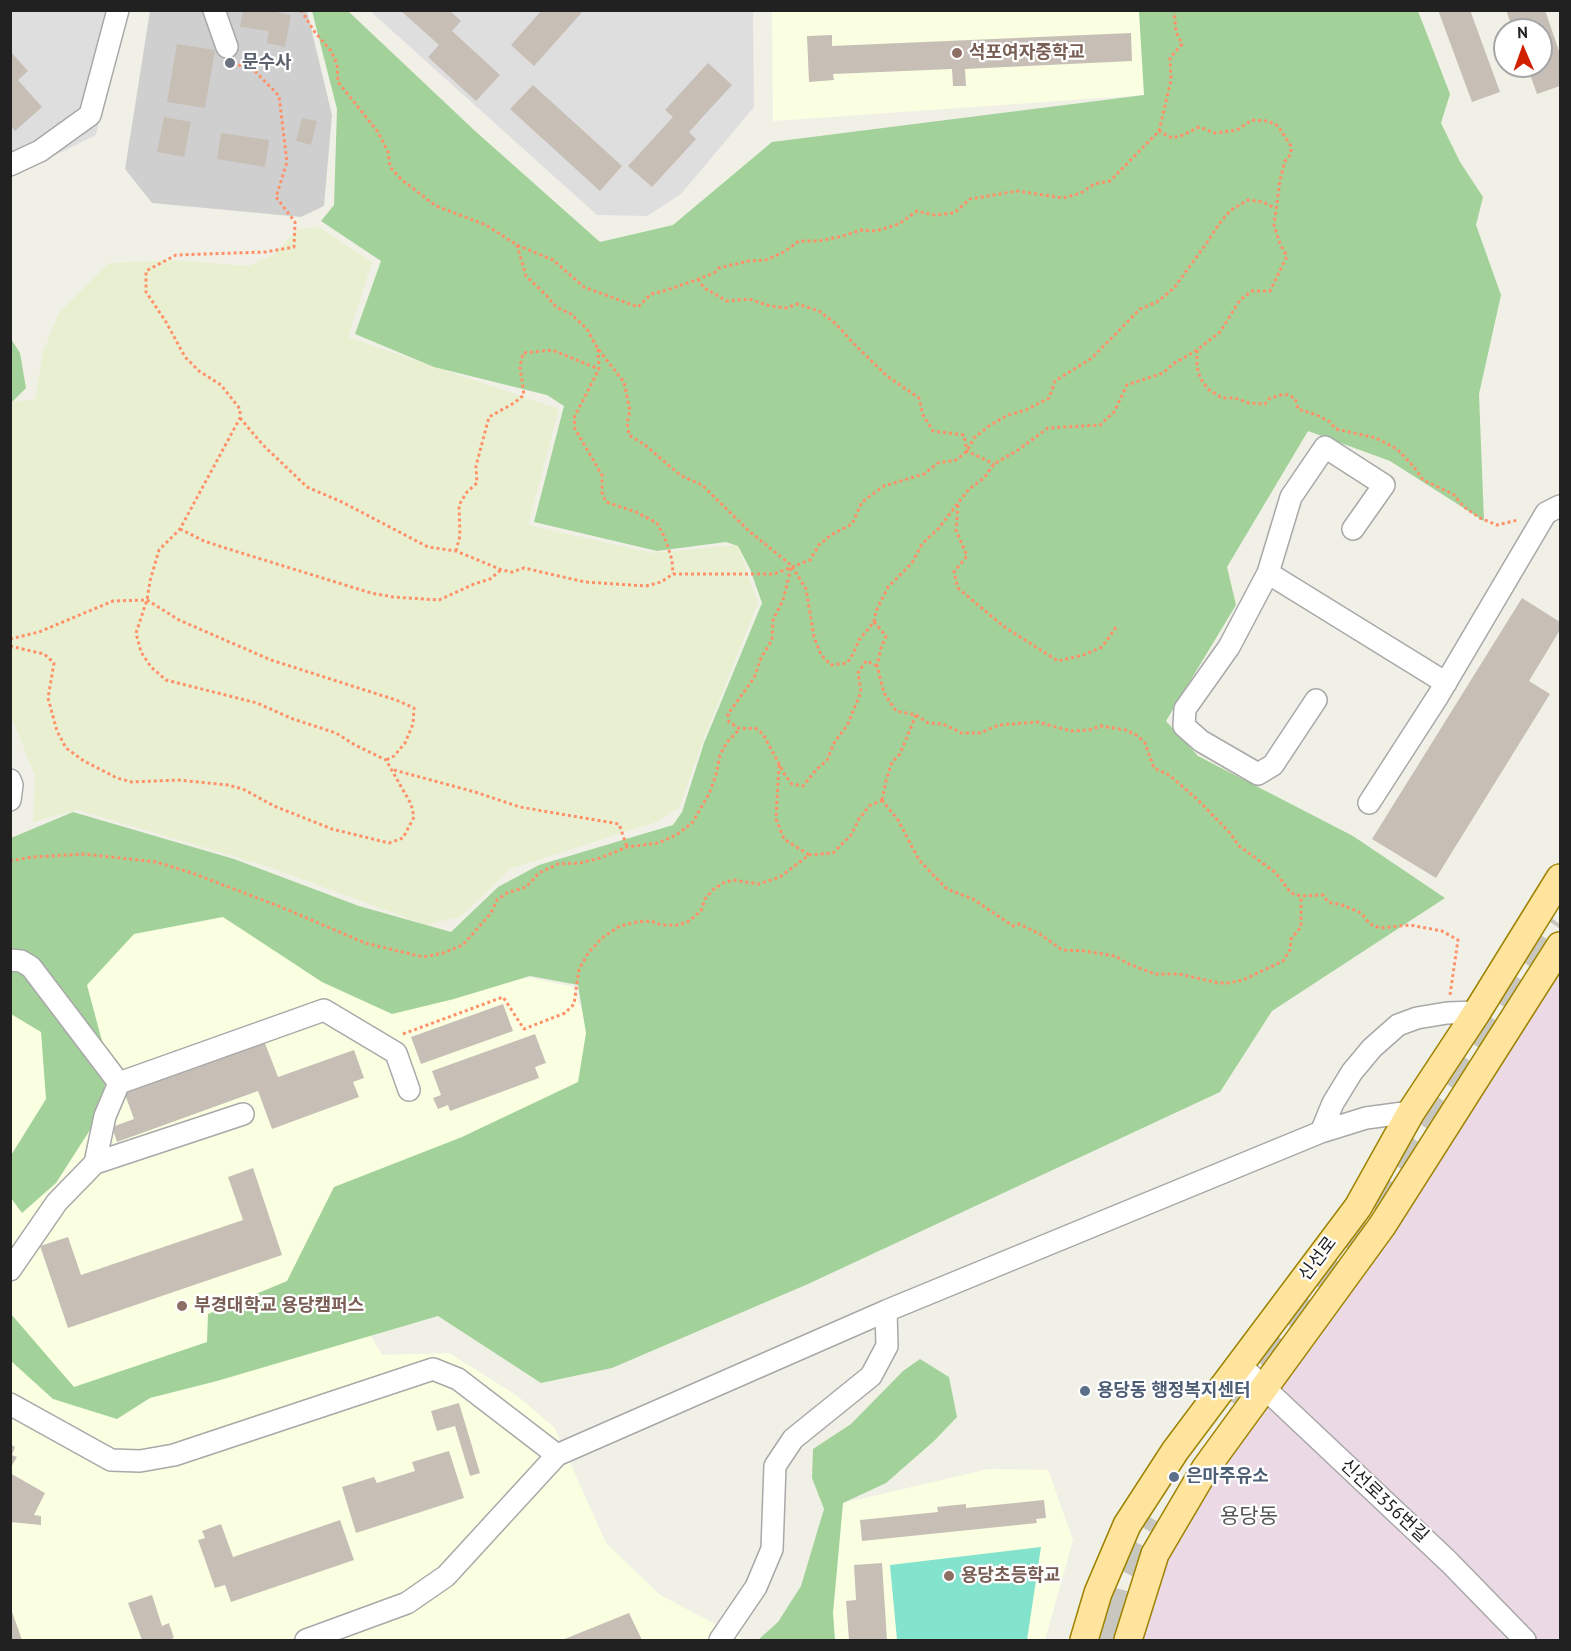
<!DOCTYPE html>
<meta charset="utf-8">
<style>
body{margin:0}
#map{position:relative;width:1571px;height:1651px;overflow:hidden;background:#f1f0e7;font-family:"PT Sans",sans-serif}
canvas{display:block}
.frame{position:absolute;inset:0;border:12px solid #212121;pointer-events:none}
.north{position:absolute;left:1493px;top:18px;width:60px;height:60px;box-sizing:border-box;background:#fff;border:2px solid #a6a6a6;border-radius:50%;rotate:358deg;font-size:16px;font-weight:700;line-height:24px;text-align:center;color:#212121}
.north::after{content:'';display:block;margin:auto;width:21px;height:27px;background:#d12000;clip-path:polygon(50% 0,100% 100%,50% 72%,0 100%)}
</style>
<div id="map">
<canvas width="1571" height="1651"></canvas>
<div class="frame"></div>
<div class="north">N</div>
</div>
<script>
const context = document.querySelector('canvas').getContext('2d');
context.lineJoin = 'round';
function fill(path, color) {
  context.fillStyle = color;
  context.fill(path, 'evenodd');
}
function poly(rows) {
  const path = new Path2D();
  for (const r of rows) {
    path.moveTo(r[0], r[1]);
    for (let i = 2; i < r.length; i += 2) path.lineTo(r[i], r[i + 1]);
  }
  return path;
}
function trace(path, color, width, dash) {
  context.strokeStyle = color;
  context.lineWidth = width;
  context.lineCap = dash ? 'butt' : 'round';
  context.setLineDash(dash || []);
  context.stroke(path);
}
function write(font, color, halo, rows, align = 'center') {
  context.font = font + ' "PT Sans","Noto Sans KR",sans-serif';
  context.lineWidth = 4.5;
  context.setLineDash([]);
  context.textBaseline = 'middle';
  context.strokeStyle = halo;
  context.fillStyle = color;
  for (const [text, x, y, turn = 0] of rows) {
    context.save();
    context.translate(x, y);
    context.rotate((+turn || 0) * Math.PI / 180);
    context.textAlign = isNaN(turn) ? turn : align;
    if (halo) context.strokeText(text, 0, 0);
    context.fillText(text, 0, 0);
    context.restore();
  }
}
const residential = poly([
 [11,11,127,11,96,135,11,177],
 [370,11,753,11,754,107,681,194,647,216,597,215]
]);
const industrial = poly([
 [1560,974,1560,1640,1133,1640,1160,1552,1418,1184]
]);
const education = poly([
 [772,11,1139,11,1144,95,773,121],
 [181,906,260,926,369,992,531,978,573,987,601,1061,588,1116,326,1260,382,1355,449,1353,516,1395,554,1427,606,1543,660,1595,745,1640,11,1640,10,995],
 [989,1469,1048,1470,1073,1540,1045,1640,835,1640,833,1613,843,1503]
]);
const religious = poly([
 [150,11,307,11,332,115,324,206,301,217,152,203,125,169]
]);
const farmland = poly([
 [319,227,372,262,348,337,559,409,528,525,652,553,738,545,758,603,702,744,679,808,656,822,510,869,460,917,426,925,269,867,78,810,33,822,35,777,11,715,11,402,35,399,43,352,59,312,109,263,174,260,249,266,273,255,297,229]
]);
const forest = poly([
 [312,11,348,11,474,130,600,242,673,225,772,142,1144,95,1139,11,1418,11,1450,94,1441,123,1460,162,1483,197,1476,225,1501,295,1479,394,1484,521,1390,461,1308,431,1227,567,1236,605,1166,721,1198,756,1353,836,1445,898,1272,1011,1220,1092,808,1284,612,1368,541,1383,438,1316,217,1381,150,1398,117,1419,53,1399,11,1361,11,1314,74,1387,207,1342,208,1314,287,1281,334,1187,462,1137,578,1082,586,1033,578,985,530,976,454,999,392,1014,322,982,223,917,134,934,87,985,109,1067,97,1119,56,1183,22,1213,11,1198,10,1157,46,1099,41,1032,11,1014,11,838,73,812,234,859,359,906,451,932,498,887,539,865,673,825,682,812,704,743,762,603,750,569,738,546,726,542,657,551,534,522,564,406,547,395,434,367,355,334,381,261,321,221,334,205,337,109],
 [11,339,20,353,26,388,11,403],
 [920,1359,949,1377,957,1417,934,1441,886,1483,843,1503,833,1613,835,1640,758,1640,778,1622,801,1586,824,1509,812,1478,813,1449,851,1424,903,1371]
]);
const pitch = poly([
 [1041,1547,1027,1640,897,1640,890,1565]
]);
const building = poly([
 [243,10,266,10,291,15,285,47,267,43,269,31,240,27],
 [400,10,449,10,461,21,452,31,500,75,476,101,428,57,439,45],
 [542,10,584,10,534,66,511,45],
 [1438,10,1470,10,1500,92,1472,102],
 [1506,10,1545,10,1560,54,1560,86,1537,94,1527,66,1541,66,1541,30,1513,30],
 [1131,33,1132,61,965,69,966,86,953,86,952,69,833,74,834,80,809,82,807,36,832,35,832,46],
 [177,44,215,50,205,108,167,102],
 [10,51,28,71,18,80,42,107,15,131,10,125],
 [708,63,732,85,689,132,696,139,652,187,628,166,673,117,665,110],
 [533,85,622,166,600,191,510,109],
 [164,117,191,122,184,157,157,152],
 [302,118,317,121,311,145,296,141],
 [221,133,269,140,265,167,217,159],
 [1522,598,1560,622,1560,630,1529,681,1550,694,1436,878,1372,839],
 [503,1004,513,1031,421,1064,411,1037],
 [535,1034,546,1063,535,1067,539,1078,450,1111,448,1105,438,1109,433,1098,441,1095,432,1071],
 [263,1038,278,1077,354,1050,364,1078,353,1082,359,1097,272,1129,258,1091,117,1142,112,1127,134,1119,123,1089],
 [253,1168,282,1255,68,1328,40,1246,68,1237,81,1275,243,1220,228,1177],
 [459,1403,480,1473,470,1476,455,1426,437,1431,431,1411],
 [10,1444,15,1447,12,1455,17,1457,10,1469],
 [449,1451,464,1498,356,1533,342,1487,374,1477,377,1483,415,1471,412,1462],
 [10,1473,45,1493,34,1515,41,1516,41,1525,10,1522],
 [1044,1500,1046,1518,1036,1519,1037,1523,862,1541,860,1520,938,1512,937,1507,966,1504,966,1508],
 [340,1520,354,1560,231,1602,225,1585,215,1588,198,1540,205,1538,202,1531,221,1524,233,1557],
 [882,1563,887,1640,849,1640,846,1601,856,1600,854,1565],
 [152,1595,162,1626,169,1623,174,1638,168,1640,142,1640,128,1603],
 [10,1609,11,1609,22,1640,10,1640],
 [629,1613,642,1640,562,1640]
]);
const highwayTunnel = poly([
 [1236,1405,1560,924],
 [1119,1622,1130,1578,1159,1522],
 [1099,1640,1110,1592]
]);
const path = poly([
 [301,10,314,31,331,51,337,64,338,82,378,132,388,152,390,167,402,180,436,206,486,225,517,245,553,260,584,287,638,307,651,294,667,290,696,280,714,273,719,268,748,261,766,260,784,252,799,241,819,241,843,236,861,230,876,231,899,224,917,211,933,215,954,213,970,199,1017,191,1063,198,1081,193,1094,184,1110,181,1159,131,1171,80,1170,58,1182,44,1176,32,1174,10],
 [517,245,526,276,547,296,556,307,571,314,587,329,598,349,624,382,630,411,627,422,629,435,645,445,680,475,702,485,749,531,792,566,806,589,814,637,821,655,831,665,847,663,853,654,859,640,874,622,876,611,888,587,912,563,922,544,938,529,969,489,984,478,994,464,1018,450,1048,428,1100,425,1114,412,1127,385,1163,373,1173,364,1197,350,1220,332,1240,300,1252,291,1270,291,1287,256,1280,244,1274,225,1280,180,1285,161,1291,154,1291,146,1278,126,1268,121,1252,120,1237,130,1215,133,1199,127,1183,135,1172,138,1159,131],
 [698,279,704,288,727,301,749,299,770,306,786,308,797,304,819,311,836,324,854,344,887,376,919,398,923,415,933,431,964,435,967,451,994,464],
 [598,349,599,369,574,418,575,429,602,475,602,492,606,502,636,512,657,523,665,538,672,560,673,574],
 [1197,350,1197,366,1200,378,1208,389,1222,398,1235,398,1249,403,1265,404,1270,398,1285,394,1295,398,1298,409,1317,415,1330,422,1336,429,1376,438,1397,449,1414,467,1423,480,1453,494,1464,507,1480,518,1497,525,1518,520],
 [240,418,263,445,307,487,342,502,428,547,456,551,502,570,512,572,524,568,585,582,646,586,661,582,673,574,774,574,810,560,819,545,831,535,852,524,862,502,884,486,924,474,938,463,956,460,967,451,974,438,989,426,1008,415,1026,410,1049,398,1055,381,1092,358,1140,309,1157,302,1174,288,1208,241,1219,224,1231,210,1248,200,1263,202,1275,208],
 [958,505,956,530,967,556,954,572,958,588,1003,626,1058,661,1083,655,1102,647,1117,626],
 [180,529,204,541,222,547,371,593,393,597,439,600,474,584,490,579,501,570],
 [456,551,460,536,459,505,467,492,477,483,476,466,489,417,514,403,524,395,520,367,523,353,552,350,599,369],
 [791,568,783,600,773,620,772,640,761,658,754,678,728,714,729,722,740,729,755,728,763,734,785,775,792,784,803,786,817,769,827,760,835,741,847,726,861,692,858,673,866,661,877,666],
 [874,622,886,636,881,648,877,666,884,693,896,711,916,715,928,723,943,724,962,733,980,733,999,725,1037,722,1071,731,1089,730,1101,726,1126,730,1138,736,1145,743,1154,768,1169,775,1197,799,1230,833,1239,846,1275,872,1291,893,1301,896,1323,895,1328,902,1342,905,1361,913,1370,924,1380,928,1410,925,1442,931,1458,940,1450,995],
 [10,639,39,632,113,601,147,600,179,620,271,660,396,700,414,708,413,724,405,743,394,756,386,760],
 [10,646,44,654,54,663,48,698,57,731,66,748,84,761,117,778,132,782,178,780,228,785,243,789,274,806,332,829,389,843,403,838,414,817,411,804,386,760,355,745,336,733,293,719,257,703,166,680,151,667,141,652,136,633,147,600,150,581,159,550,180,529,240,418,240,409,221,385,199,371,185,357,166,322,146,292,146,271,176,255,265,252,294,247,295,222,276,197,287,162,279,96,255,71,236,64],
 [779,765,776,819,784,839,809,855],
 [394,770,475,792,520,807,619,824,627,847],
 [882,800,898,820,919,860,947,889,973,899,1013,926,1019,924,1040,934,1062,950,1085,951,1115,956,1129,964,1155,974,1179,974,1219,983,1228,983,1243,980,1283,961,1290,950,1291,939,1301,927,1301,897],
 [882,800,886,781,892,762,900,754,916,715],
 [10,861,32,857,84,854,156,862,192,873,281,907,365,943,423,957,443,953,463,945,491,913,497,900,507,893,526,887,539,873,558,864,580,863,600,858,627,847,658,843,676,835,692,823,709,794,716,775,720,755,727,742,740,729],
 [403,1034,503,997,524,1029,565,1013,574,1004,579,969,589,952,602,938,620,926,637,922,651,921,661,925,679,925,689,921,701,911,705,899,713,890,723,883,733,880,759,884,780,877,809,855,833,853,851,835,859,819,869,806,882,800]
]);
const minor = poly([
 [214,10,227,47],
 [10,165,40,151,90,115,118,10],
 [1353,529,1384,485,1325,447,1291,497,1268,573,1446,683],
 [1268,573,1229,647,1185,709,1184,726,1201,741,1258,774,1273,765,1316,700],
 [10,780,12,785,10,800],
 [1369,803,1438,696,1546,513,1560,506],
 [10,960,21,961,31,967,119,1083],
 [1321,1132,1333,1103,1352,1072,1372,1048,1398,1025,1417,1018,1447,1013,1477,1012],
 [95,1163,105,1116,119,1083,324,1010,396,1053,409,1090],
 [10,1270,57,1202,95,1163,243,1114],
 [1239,1364,1449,1562,1525,1640],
 [10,1404,111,1460,140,1461,174,1455,433,1369,458,1379,557,1455],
 [306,1640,407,1603,446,1576,557,1455,886,1311,1321,1132,1366,1118,1411,1112],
 [720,1640,756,1587,772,1549,775,1466,793,1439,871,1376,887,1346,886,1311]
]);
const major = poly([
 [1084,1640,1098,1593,1127,1525,1175,1451,1358,1207,1411,1112,1477,1012,1560,878],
 [1128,1640,1155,1554,1205,1469,1382,1226,1560,946]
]);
const markers = [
 [957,53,6,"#8d6e63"],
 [230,63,6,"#6b7280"],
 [182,1306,6,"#8d6e63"],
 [1085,1391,6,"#5c6f8a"],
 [1174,1477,6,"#5c6f8a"],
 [949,1576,6,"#8d6e63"]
];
const educationNames = [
 ["석포여자중학교",969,53],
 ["부경대학교 용당캠퍼스",194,1306],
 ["용당초등학교",961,1576]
];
const worshipNames = [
 ["문수사",242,63]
];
const streetNames = [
 ["신선로",1318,1259,-53],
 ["신선로356번길",1384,1501,43]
];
const serviceNames = [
 ["용당동 행정복지센터",1097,1391],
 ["은마주유소",1186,1477]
];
const quarterNames = [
 ["용당동",1249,1517]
];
fill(residential, '#dfdede');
fill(industrial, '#ebd9e5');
fill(education, '#fbffe2');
fill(religious, '#cfcfcf');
fill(farmland, '#e9f0d2');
fill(forest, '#a2d29a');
fill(pitch, '#83e3cd');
fill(building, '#c7bfb6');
trace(highwayTunnel, '#c7c7bf', 32, [32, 16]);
trace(minor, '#a8a8a8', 24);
trace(major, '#9d8200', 30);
trace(path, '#ff916a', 3, [3, 3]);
trace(minor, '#fff', 21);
trace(major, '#ffe49e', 27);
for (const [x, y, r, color] of markers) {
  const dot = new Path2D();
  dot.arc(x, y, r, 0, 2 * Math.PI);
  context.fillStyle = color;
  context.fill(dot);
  trace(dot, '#fff', 2);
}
write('bold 18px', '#785e54', '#fff', educationNames, 'left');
write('bold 18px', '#5b616d', '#fff', worshipNames, 'left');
write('18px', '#212121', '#fff', streetNames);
write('bold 18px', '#4e5e75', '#fff', serviceNames, 'left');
write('21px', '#545454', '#fff', quarterNames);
</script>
